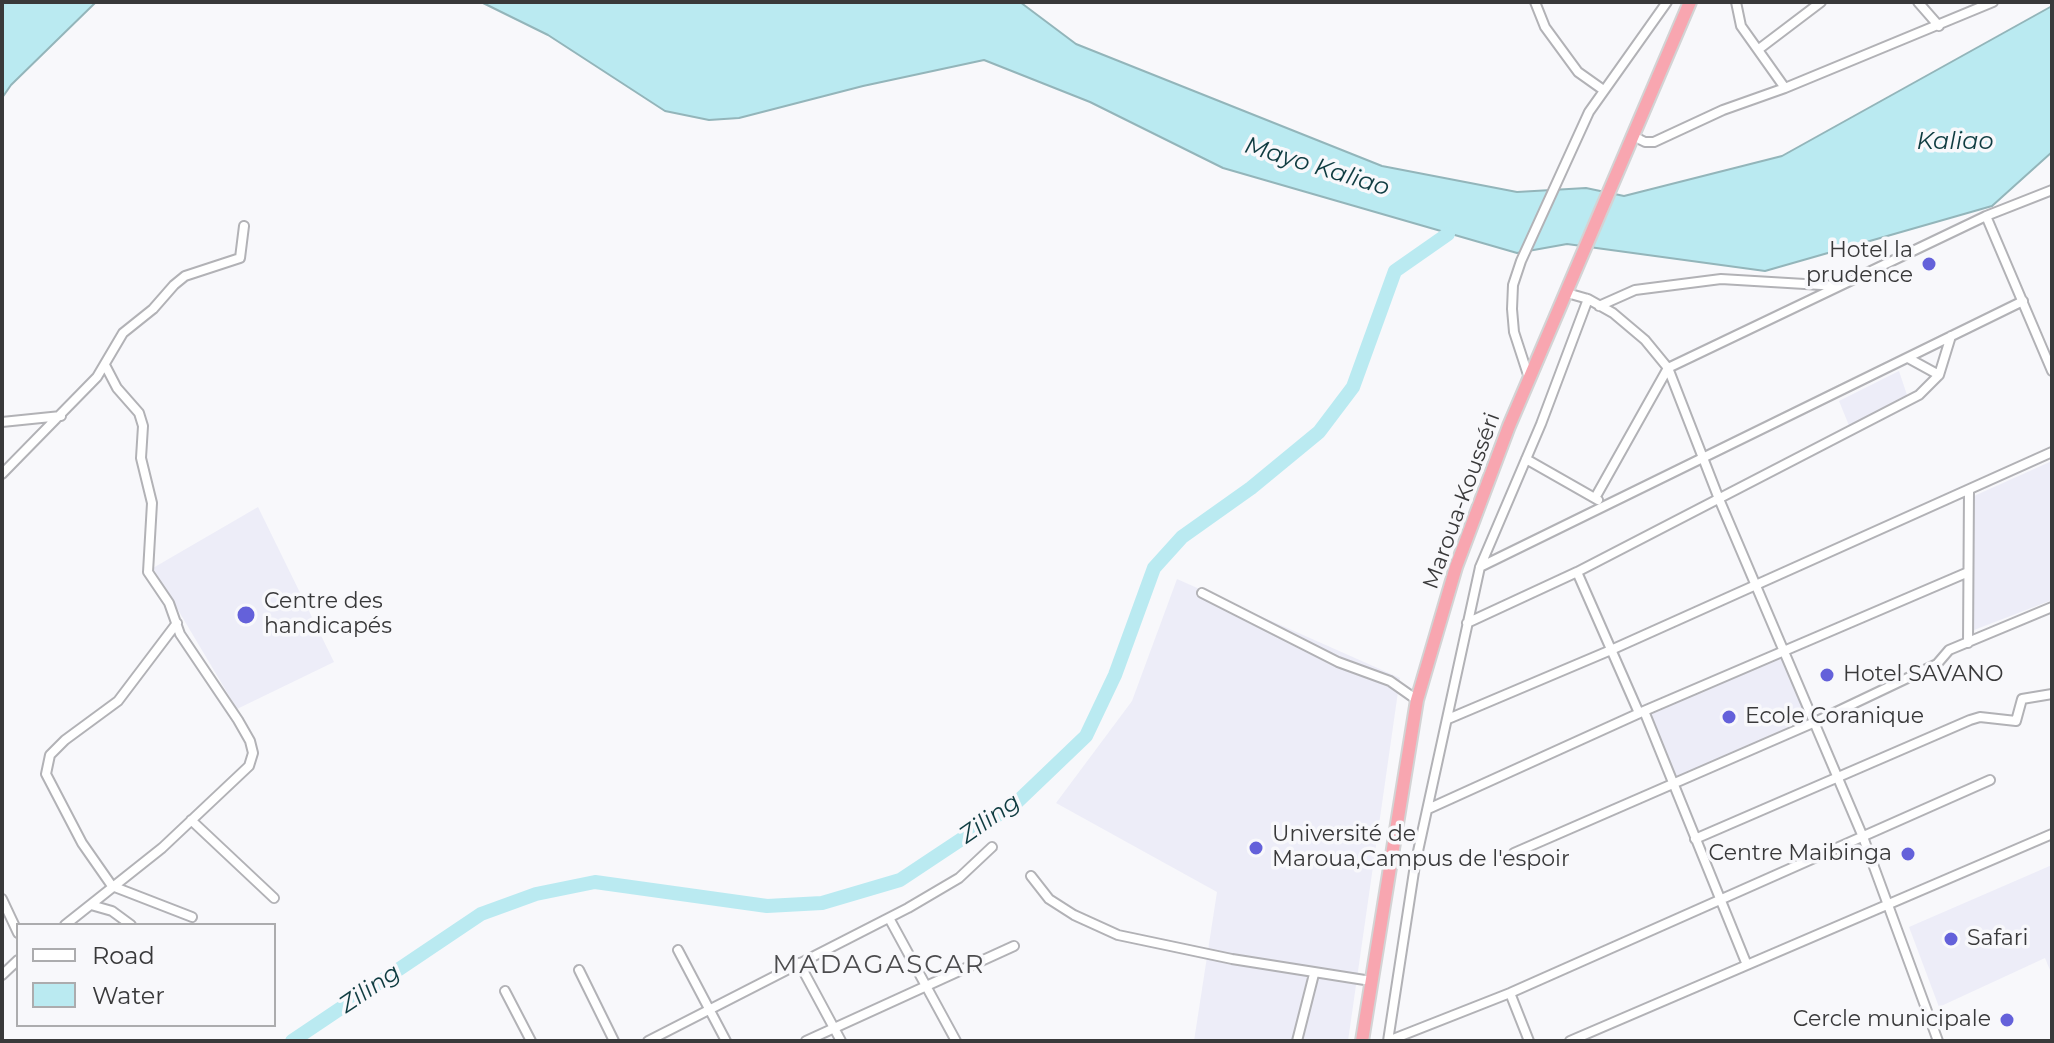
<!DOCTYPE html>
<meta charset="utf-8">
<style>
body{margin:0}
#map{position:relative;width:2054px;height:1043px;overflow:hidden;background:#f8f8fb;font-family:Montserrat,sans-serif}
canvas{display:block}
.frame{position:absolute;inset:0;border:4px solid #39393a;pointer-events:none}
.legend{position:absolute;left:16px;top:923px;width:260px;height:104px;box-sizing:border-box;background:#f8f8fb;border:2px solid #acacae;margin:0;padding:10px 14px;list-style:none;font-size:24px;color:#39393a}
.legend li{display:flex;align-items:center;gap:16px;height:40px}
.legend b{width:40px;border:2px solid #acacae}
</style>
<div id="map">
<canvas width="2054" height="1043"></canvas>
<div class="frame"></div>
<ul class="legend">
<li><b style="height:10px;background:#fff"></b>Road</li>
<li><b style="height:22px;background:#baeaf1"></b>Water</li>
</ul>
</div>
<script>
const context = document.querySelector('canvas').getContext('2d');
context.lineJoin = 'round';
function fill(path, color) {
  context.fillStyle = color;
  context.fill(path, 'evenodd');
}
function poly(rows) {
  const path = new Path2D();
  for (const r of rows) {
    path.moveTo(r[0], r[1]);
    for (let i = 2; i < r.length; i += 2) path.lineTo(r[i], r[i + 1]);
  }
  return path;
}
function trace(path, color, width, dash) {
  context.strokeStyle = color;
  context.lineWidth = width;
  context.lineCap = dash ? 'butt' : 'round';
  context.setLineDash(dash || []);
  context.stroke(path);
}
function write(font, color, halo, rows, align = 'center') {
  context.font = font + ' Montserrat,sans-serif';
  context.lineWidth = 7;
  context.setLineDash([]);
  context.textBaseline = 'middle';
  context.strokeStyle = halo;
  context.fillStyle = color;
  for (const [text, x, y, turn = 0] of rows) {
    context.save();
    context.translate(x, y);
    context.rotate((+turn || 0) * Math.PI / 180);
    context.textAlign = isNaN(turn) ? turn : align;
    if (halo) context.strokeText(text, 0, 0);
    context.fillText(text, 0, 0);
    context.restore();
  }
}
const built = poly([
 [1899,371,1907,395,1850,428,1839,401],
 [2052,461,2052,600,1974,630,1974,496],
 [258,507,334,662,237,709,153,568],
 [1177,579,1400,678,1348,1041,1194,1041,1217,892,1056,803,1132,701],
 [1781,655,1810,720,1677,779,1648,714],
 [2052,865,2052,975,2045,958,1939,1007,1909,927]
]);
const water = poly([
 [2,2,96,2,11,85,2,98,2,2],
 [481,2,1020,2,1076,44,1382,166,1517,192,1586,188,1624,196,1782,156,2052,6,2052,152,1992,206,1765,271,1567,244,1517,253,1223,168,1090,102,984,60,863,86,739,118,709,120,665,111,548,35,481,2]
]);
const river = poly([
 [292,1041,481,914,536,894,595,882,767,906,822,903,900,880,1016,803,1086,736,1115,675,1154,568,1182,537,1251,488,1319,432,1353,387,1395,271,1448,234]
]);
const minor = poly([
 [1535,2,1545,27,1578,72,1602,89],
 [1736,2,1741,26,1785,88],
 [1918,2,1939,26],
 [1759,49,1821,2],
 [1633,136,1645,142,1654,142,1723,110,1785,88,1993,2],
 [1986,216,2052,371],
 [1567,293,1588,299,1613,313,1645,340,1668,368,1719,499,1863,837,1938,1041],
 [1599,306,1635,290,1721,279,1838,286],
 [1908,358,1939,375],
 [1529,378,1514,332,1512,309,1513,285,1521,261,1589,112,1667,2],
 [2,422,61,416],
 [1526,459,1598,500],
 [2,474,97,377,123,333,153,309,174,285,185,276,240,258,244,226],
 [1595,498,1668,368,1986,216,2052,190],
 [1480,567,2023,301],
 [1577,572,1639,713],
 [1202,593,1338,662,1390,681,1417,700],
 [177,623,118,701,65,740,50,755,46,774,82,843,112,886,192,917],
 [1467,623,1577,572,1919,395,1939,375,1951,336],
 [1968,643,1969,490],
 [1644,711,1747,965],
 [1448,719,1611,650,2052,452],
 [1428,809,1644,711,1966,573],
 [191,820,274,898],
 [1695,839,1970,720,1980,717,2016,721,2022,699,2052,694],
 [1514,853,1815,722,1937,664,1949,650,2052,607],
 [1031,876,1049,899,1074,915,1118,935,1232,959,1371,981],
 [2,899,18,933],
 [91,905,112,911,131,925],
 [889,918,956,1041],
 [65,925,162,848,249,766,253,753,250,741,238,720,180,634,169,603,148,572,152,503,141,458,143,426,139,413,117,388,105,365],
 [678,950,726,1041],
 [799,963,841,1041],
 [579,970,614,1041],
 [2,975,18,960],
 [505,991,531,1041],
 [1510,993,1529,1041],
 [648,1041,908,908,959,878,992,847],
 [806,1041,1014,946],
 [1297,1041,1314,974],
 [1388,1041,1415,865,1480,567,1541,424,1588,299],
 [1388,1041,1510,993,1990,780],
 [1570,1041,2052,834]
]);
const highway = poly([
 [1362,1041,1417,700,1456,567,1509,426,1690,2]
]);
const markers = [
 [1929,264,8,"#6461da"],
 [246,615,10,"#6461da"],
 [1827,675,8,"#6461da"],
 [1729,717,8,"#6461da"],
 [1256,848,8,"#6461da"],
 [1908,854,8,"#6461da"],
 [1951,939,8,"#6461da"],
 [2007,1020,8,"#6461da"]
];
const poiNames = [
 ["Hotel la",1913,251,"right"],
 ["prudence",1913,276,"right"],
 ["Centre des",264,602],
 ["handicapés",264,627],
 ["Hotel SAVANO",1843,675],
 ["Ecole Coranique",1745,717],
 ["Université de",1272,835],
 ["Maroua,Campus de l'espoir",1272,860],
 ["Centre Maibinga",1892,854,"right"],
 ["Safari",1967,939],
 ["Cercle municipale",1991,1020,"right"]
];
const streetNames = [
 ["Maroua-Kousséri",1462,501,-70]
];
const waterNames = [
 ["Kaliao",1955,142],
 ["Mayo Kaliao",1317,167,17],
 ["Ziling",990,819,-35],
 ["Ziling",370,989,-34]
];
const quarterNames = [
 ["MADAGASCAR",879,965]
];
fill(built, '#ededf8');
fill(water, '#baeaf1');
trace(water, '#93b5ba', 2);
trace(river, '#baeaf1', 14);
trace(minor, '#b2b2b6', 12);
trace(highway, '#d3d3d4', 16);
trace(minor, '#fff', 8);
trace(highway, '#f8a6b0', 12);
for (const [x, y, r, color] of markers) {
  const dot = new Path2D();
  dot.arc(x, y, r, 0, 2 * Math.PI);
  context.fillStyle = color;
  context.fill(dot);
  trace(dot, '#f8f8fb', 3);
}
write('22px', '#39393a', '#f8f8fb', poiNames, 'left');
write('22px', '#39393a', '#f8f8fb', streetNames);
write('italic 24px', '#0f3c41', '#f8f8fb', waterNames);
context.letterSpacing = '2px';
write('26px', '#4c4c4e', '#f8f8fb', quarterNames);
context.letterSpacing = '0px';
</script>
